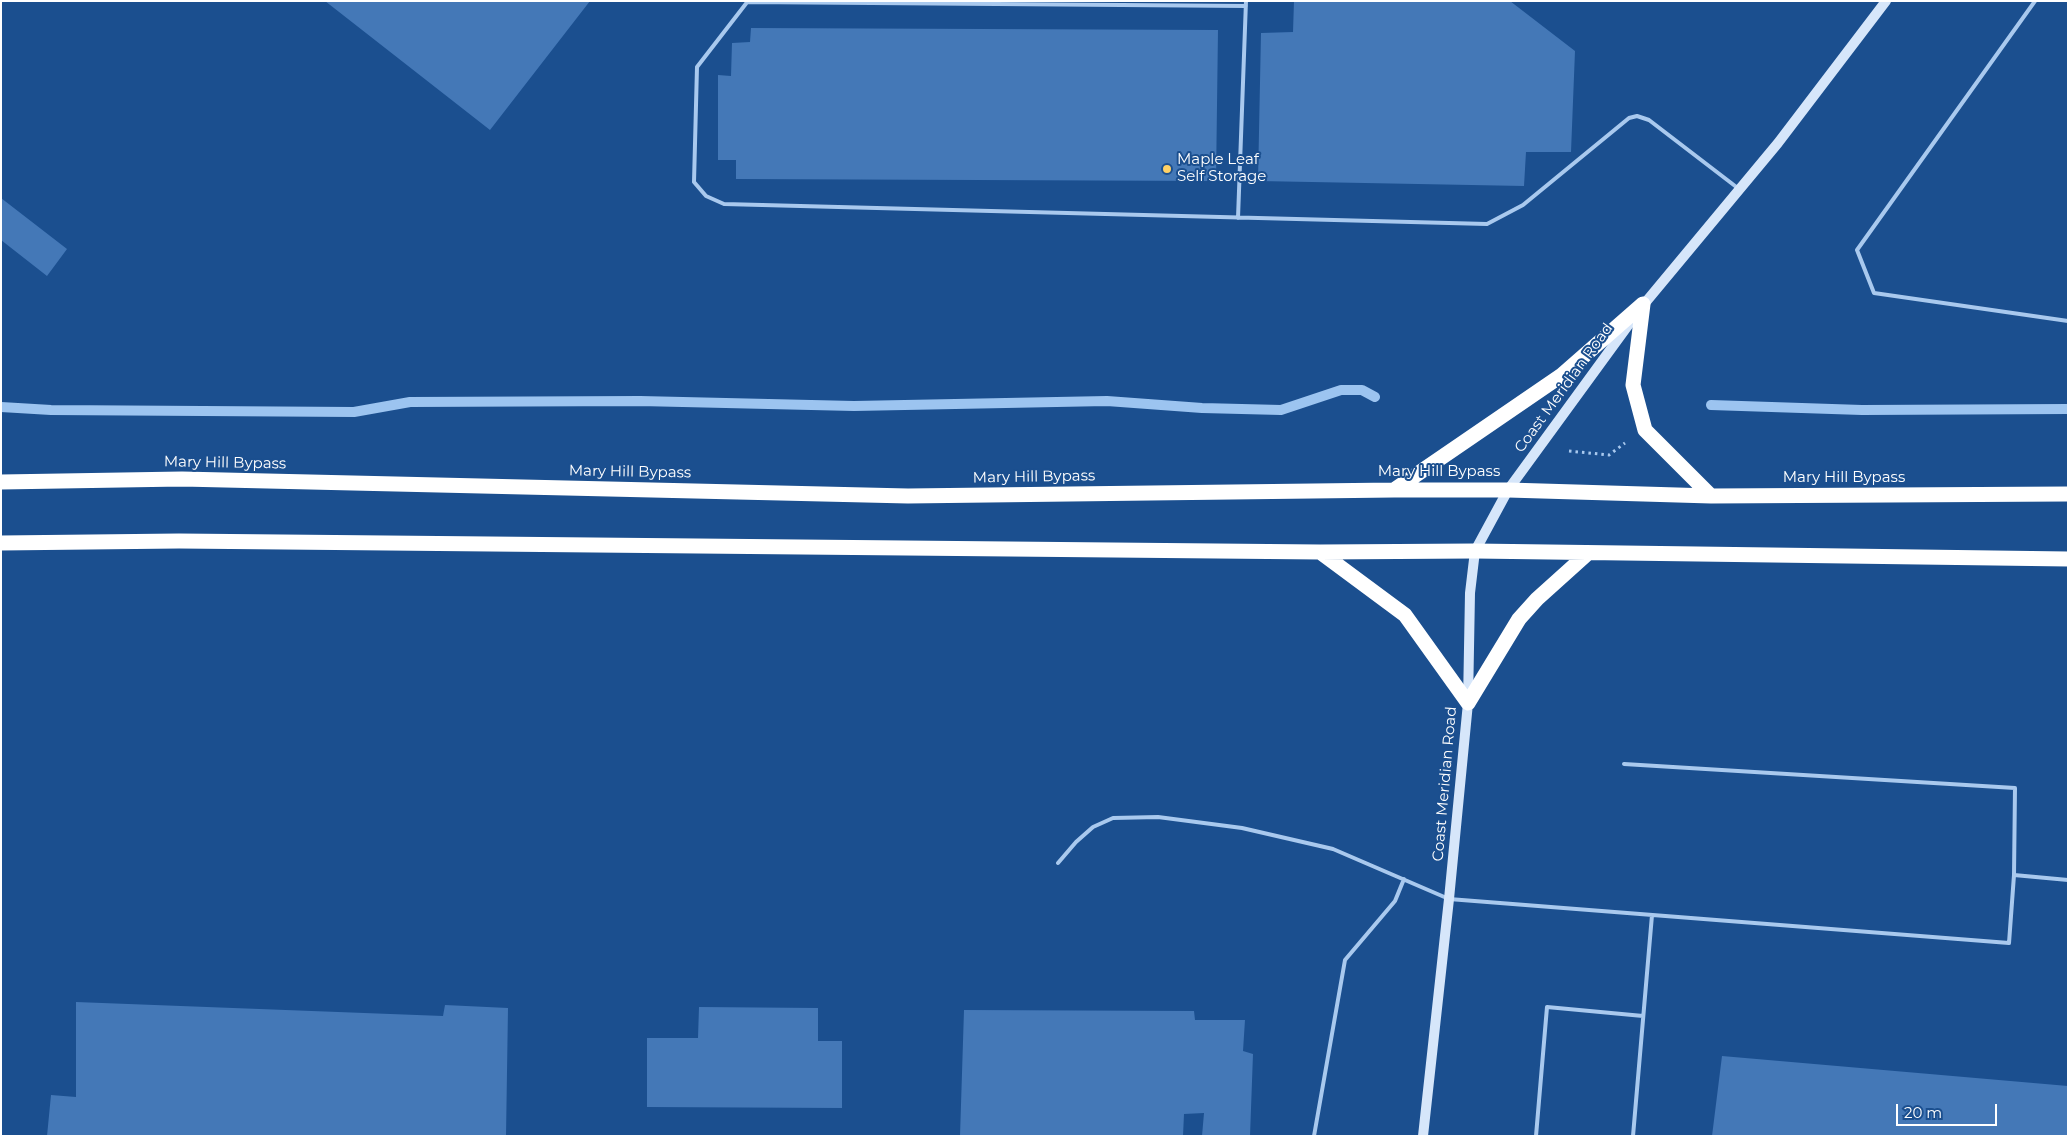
<!DOCTYPE html>
<style>
body{margin:0}
#map{position:relative;width:2069px;height:1137px;overflow:hidden;background:#1b4f8f;font-family:Montserrat,sans-serif}
canvas{display:block}
.frame{position:absolute;inset:0;border:2px solid #fff;pointer-events:none}
.scale{position:absolute;left:1896px;top:1104px;width:101px;height:22px;box-sizing:border-box;border:2px solid #fff;border-top:0;padding-left:6px;font-size:15px;line-height:18px;white-space:nowrap;color:#fff;-webkit-text-stroke:4px #1b4f8f;paint-order:stroke}
</style>
<div id="map">
<canvas width="2069" height="1137"></canvas>
<div class="frame"></div>
<div class="scale">20 m</div>
</div>
<script>
const context = document.querySelector('canvas').getContext('2d');
context.lineJoin = 'round';
function poly(rows) {
  const path = new Path2D();
  for (const r of rows) {
    path.moveTo(r[0], r[1]);
    for (let i = 2; i < r.length; i += 2) path.lineTo(r[i], r[i + 1]);
  }
  return path;
}
function trace(path, color, width, dash) {
  context.strokeStyle = color;
  context.lineWidth = width;
  context.lineCap = dash ? 'butt' : 'round';
  context.setLineDash(dash || []);
  context.stroke(path);
}
function fill(path, color) {
  context.fillStyle = color;
  context.fill(path, 'evenodd');
}
function write(font, color, halo, rows, align = 'center') {
  context.font = font + ' Montserrat,sans-serif';
  context.lineWidth = 4;
  context.setLineDash([]);
  context.textBaseline = 'middle';
  context.strokeStyle = halo;
  context.fillStyle = color;
  for (const [text, x, y, turn = 0] of rows) {
    context.save();
    context.translate(x, y);
    context.rotate((+turn || 0) * Math.PI / 180);
    context.textAlign = isNaN(turn) ? turn : align;
    if (halo) context.strokeText(text, 0, 0);
    context.fillText(text, 0, 0);
    context.restore();
  }
}
const stream = poly([
 [1711,405,1862,410,2068,409],
 [1,407,51,410,354,412,410,402,640,401,854,406,1107,401,1202,408,1281,410,1341,390,1362,390,1375,397]
]);
const building = poly([
 [325,1,590,1,490,130],
 [1294,1,1510,1,1575,51,1571,152,1526,152,1524,186,1258,181,1261,33,1293,32],
 [751,28,1218,30,1216,181,736,179,736,160,718,160,718,75,731,76,732,43,750,42],
 [1,198,67,249,47,276,1,240],
 [76,1002,443,1016,445,1005,508,1008,506,1136,47,1136,51,1095,76,1097],
 [699,1007,818,1008,818,1041,842,1041,842,1108,647,1107,647,1038,698,1038],
 [964,1010,1194,1011,1195,1020,1245,1020,1243,1051,1253,1054,1250,1136,1202,1136,1204,1113,1184,1114,1183,1136,960,1136],
 [1722,1056,2068,1086,2068,1136,1712,1136]
]);
const path = poly([
 [1569,451,1609,455,1625,443]
]);
const lane = poly([
 [748,1,697,67,694,182,706,196,724,204,1487,224,1523,205,1629,118,1637,116,1649,120,1739,189],
 [2035,1,1857,250,1874,293,2068,321],
 [747,2,1246,6],
 [1238,218,1246,1],
 [1624,764,2015,788,2014,875],
 [1058,863,1076,842,1093,827,1113,818,1158,817,1242,828,1333,849,1449,899,2009,943,2014,875,2068,880],
 [1314,1136,1345,960,1395,901,1404,879],
 [1536,1136,1547,1007,1643,1016],
 [1633,1136,1652,915]
]);
const secondary = poly([
 [1640,309,1778,143,1886,1],
 [1423,1136,1449,899,1468,703,1470,593,1475,551,1508,490,1632,320]
]);
const highway = poly([
 [1643,304,1633,385,1645,430,1711,496],
 [1,482,182,479,908,496,1394,490,1508,490,1711,496,2068,494],
 [1394,490,1562,375,1643,304],
 [1,543,179,541,1320,552,1475,551,2068,559],
 [1320,552,1405,615,1468,703,1519,619,1537,599,1587,554]
]);
const markers = [
 [1167,169,5,"#ffd166"]
];
const poiNames = [
 ["Maple Leaf",1177,160],
 ["Self Storage",1177,177]
];
const streetNames = [
 ["Coast Meridian Road",1564,388,-54],
 ["Mary Hill Bypass",225,463,1],
 ["Mary Hill Bypass",630,472,1],
 ["Mary Hill Bypass",1439,472],
 ["Mary Hill Bypass",1034,477,-1],
 ["Mary Hill Bypass",1844,478],
 ["Coast Meridian Road",1445,784,-85]
];
trace(stream, '#9cc4f0', 10);
fill(building, '#4478b7');
trace(path, '#a9c9ee', 3, [2.5, 4]);
trace(lane, '#a9c9ee', 4);
trace(secondary, '#d6e6fa', 10);
trace(highway, '#fff', 15);
for (const [x, y, r, color] of markers) {
  const dot = new Path2D();
  dot.arc(x, y, r, 0, 2 * Math.PI);
  context.fillStyle = color;
  context.fill(dot);
  trace(dot, '#1b4f8f', 2);
}
write('15px', '#fff', '#1b4f8f', poiNames, 'left');
write('15px', '#fff', '#1b4f8f', streetNames);
</script>
